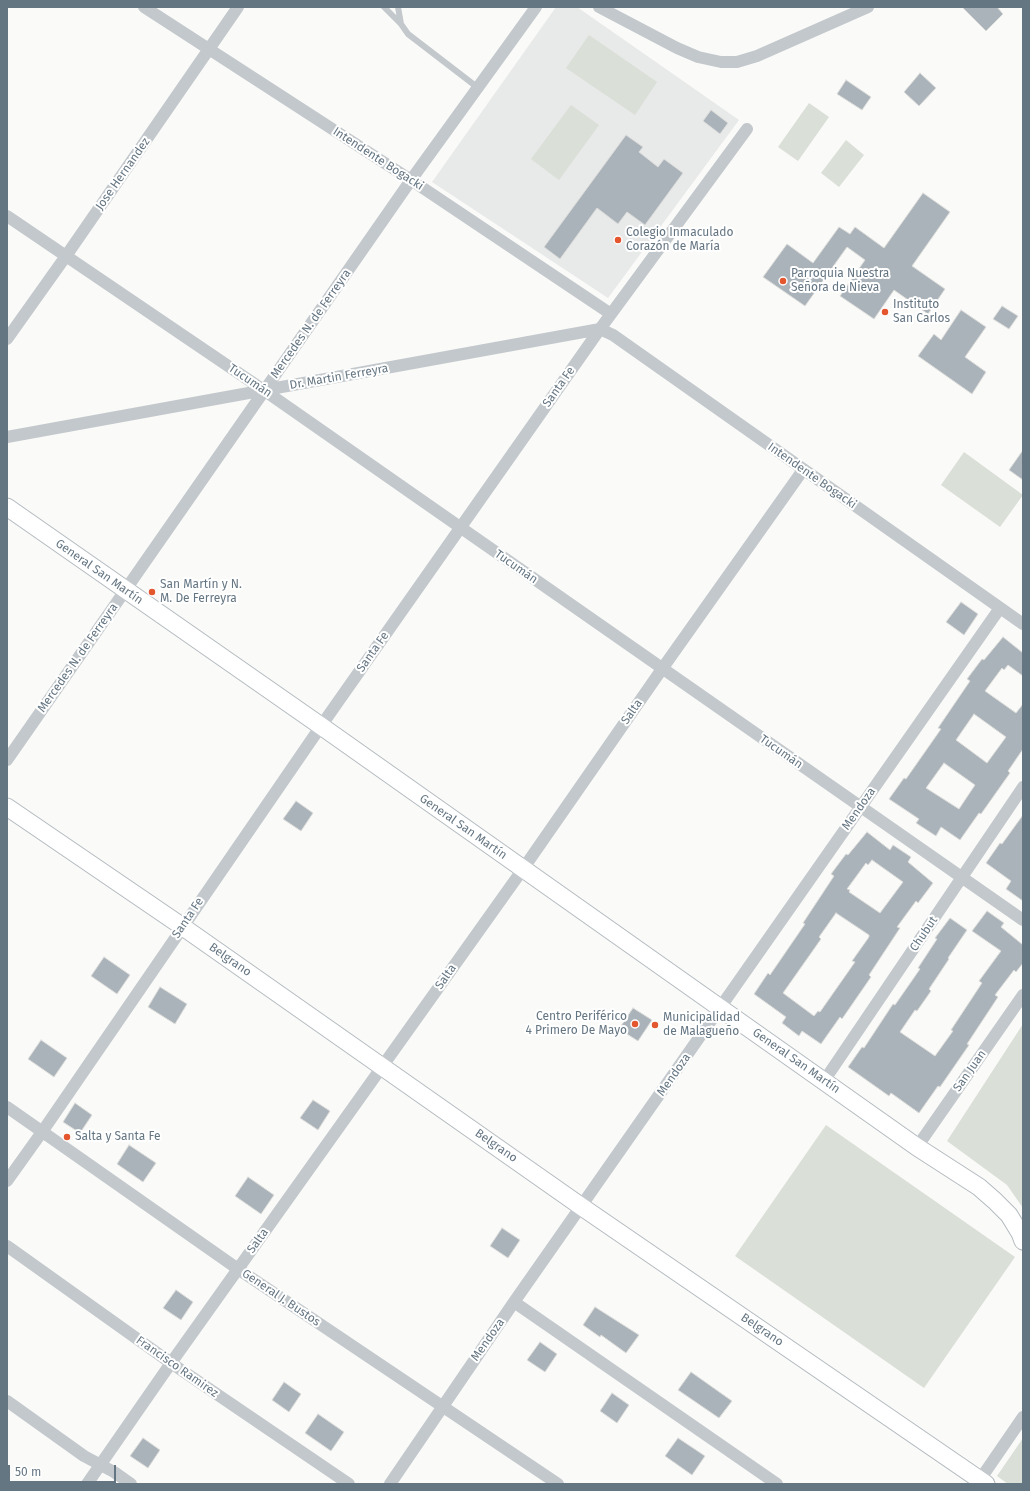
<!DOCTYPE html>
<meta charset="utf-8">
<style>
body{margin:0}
#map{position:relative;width:1030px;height:1491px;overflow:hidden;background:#fafaf8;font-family:"Fira Sans",sans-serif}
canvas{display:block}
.frame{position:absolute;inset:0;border:8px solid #657683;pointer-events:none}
.scale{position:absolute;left:8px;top:1465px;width:108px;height:18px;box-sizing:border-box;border:2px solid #657683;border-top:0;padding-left:5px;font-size:12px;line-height:14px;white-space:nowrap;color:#657683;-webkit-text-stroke:3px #fff;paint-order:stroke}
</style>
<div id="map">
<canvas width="1030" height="1491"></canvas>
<div class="frame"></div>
<div class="scale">50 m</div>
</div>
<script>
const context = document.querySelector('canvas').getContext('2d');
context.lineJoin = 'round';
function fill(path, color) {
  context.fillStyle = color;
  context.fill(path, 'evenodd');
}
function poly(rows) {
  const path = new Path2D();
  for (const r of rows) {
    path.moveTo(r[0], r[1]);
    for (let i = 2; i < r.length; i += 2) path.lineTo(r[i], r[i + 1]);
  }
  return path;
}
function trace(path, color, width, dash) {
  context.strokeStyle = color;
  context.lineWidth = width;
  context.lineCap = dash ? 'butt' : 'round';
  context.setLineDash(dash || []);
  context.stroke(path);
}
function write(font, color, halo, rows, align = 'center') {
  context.font = font + ' "Fira Sans",sans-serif';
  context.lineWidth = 4;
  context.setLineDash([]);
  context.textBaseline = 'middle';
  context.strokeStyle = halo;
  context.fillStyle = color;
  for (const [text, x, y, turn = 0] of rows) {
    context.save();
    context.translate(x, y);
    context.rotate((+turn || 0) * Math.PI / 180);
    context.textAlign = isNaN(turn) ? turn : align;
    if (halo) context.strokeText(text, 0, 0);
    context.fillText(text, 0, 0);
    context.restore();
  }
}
const built = poly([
 [556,7,577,7,739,120,608,298,432,182]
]);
const green = poly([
 [589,35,657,82,635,115,566,68],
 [809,103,829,117,798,161,778,147],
 [571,105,599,125,559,180,531,159],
 [846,140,864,155,839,187,821,173],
 [964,452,1023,495,1000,527,941,485],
 [1023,1024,1023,1208,1007,1185,947,1141],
 [826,1125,1015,1257,924,1388,735,1256],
 [1023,1438,1023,1484,1008,1484,997,1476]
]);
const building = poly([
 [962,7,997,7,1003,14,986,31,962,7],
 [920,73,936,88,919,106,904,92,920,73],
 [846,80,871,97,862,110,837,94,846,80],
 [711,110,728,123,720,134,703,121,711,110],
 [626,135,643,147,639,152,658,167,664,159,683,173,645,225,627,212,618,224,597,208,560,259,544,247,626,135],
 [923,193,950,212,912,266,945,289,928,314,894,290,874,319,840,296,865,260,847,247,805,306,763,277,787,244,813,263,839,227,850,234,855,227,884,248,923,193],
 [1002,306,1018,316,1009,329,993,319,1002,306],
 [961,310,986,327,965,357,986,372,972,394,918,356,934,334,941,340,961,310],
 [1023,450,1023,480,1009,470,1023,450],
 [961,602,978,614,964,635,946,622,961,602],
 [1003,637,1023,653,1023,676,1008,665,1004,670,1002,668,985,691,1016,713,1023,704,1023,749,1008,771,1010,773,981,814,979,813,960,840,941,827,936,836,916,823,919,819,889,799,904,778,906,779,941,729,938,728,970,681,967,679,982,659,984,660,1003,637],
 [974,714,1006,737,987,763,956,740,974,714],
 [944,763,975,785,959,809,926,788,944,763],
 [296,801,313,813,301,831,283,819,296,801],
 [1023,815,1023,901,1006,889,1011,881,986,863,1000,843,1002,844,1023,815],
 [867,832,890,850,893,845,911,857,908,862,933,883,918,903,916,901,897,927,900,928,869,975,871,977,842,1019,840,1017,821,1044,802,1031,799,1036,782,1023,786,1017,754,994,768,973,770,975,805,924,803,923,834,876,831,874,846,854,848,855,867,832],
 [872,860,903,882,880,913,849,892,850,890,847,889,866,863,868,865,872,860],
 [836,913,869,935,869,937,852,961,855,962,820,1012,818,1011,814,1016,783,993,821,939,819,937,836,913],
 [987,911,1004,923,1001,927,1023,945,1023,963,1016,972,1014,970,995,995,998,997,967,1044,969,1045,940,1087,938,1086,919,1113,891,1093,889,1096,848,1067,862,1047,864,1048,893,1004,895,1005,920,969,918,968,937,939,935,938,950,918,967,930,948,958,949,959,929,989,931,991,917,1011,915,1010,900,1032,935,1056,953,1031,951,1030,982,983,979,981,1001,951,972,931,987,911],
 [104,957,130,975,117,994,91,976,104,957],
 [160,987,187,1004,175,1024,148,1007,160,987],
 [633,1008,652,1020,638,1041,619,1029,633,1008],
 [41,1040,67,1058,54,1077,28,1059,41,1040],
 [313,1100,330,1111,318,1130,300,1118,313,1100],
 [75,1103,92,1115,80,1133,63,1122,75,1103],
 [129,1145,156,1163,143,1182,117,1164,129,1145],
 [248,1177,274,1195,261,1214,235,1196,248,1177],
 [502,1228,520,1240,508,1258,490,1246,502,1228],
 [176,1290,193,1302,181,1320,163,1308,176,1290],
 [595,1307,639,1335,626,1353,601,1335,600,1337,583,1325,595,1307],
 [540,1342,557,1354,545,1372,527,1360,540,1342],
 [691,1372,732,1401,719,1418,678,1390,691,1372],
 [284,1382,301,1394,289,1412,272,1400,284,1382],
 [612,1393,629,1405,617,1423,600,1411,612,1393],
 [318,1414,344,1432,331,1451,305,1433,318,1414],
 [143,1438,160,1450,148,1468,130,1456,143,1438],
 [678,1438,705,1456,692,1475,665,1456,678,1438]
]);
const service = poly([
 [384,7,400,23],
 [398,7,401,24,408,34,477,87]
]);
const minor = poly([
 [144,7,411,180,611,314],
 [599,7,677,48,698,57,721,62,737,62,757,56,868,7],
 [7,216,265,391,1023,920],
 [7,339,66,256,238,7],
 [7,437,600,329,613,335,1023,624],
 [7,760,411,180,536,7],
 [824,1081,1023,787],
 [7,1107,238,1269,558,1484],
 [917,1147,1023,995],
 [7,1181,42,1132,321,726,600,329,747,129],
 [7,1246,171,1363,349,1484],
 [514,1302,777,1484],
 [7,1401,84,1456,114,1472,131,1484],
 [87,1484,171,1363,523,869,662,669,803,470],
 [390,1484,514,1302,1000,608],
 [977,1484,1023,1417]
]);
const secondary = poly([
 [7,507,321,726,917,1147,979,1187,995,1201,1009,1215,1020,1233,1023,1241],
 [7,807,183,927,582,1207,986,1484]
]);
const markers = [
 [618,240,4,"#e4572e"],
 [783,281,4,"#e4572e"],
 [885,312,4,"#e4572e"],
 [152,592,4,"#e4572e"],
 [635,1024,4,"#e4572e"],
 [655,1025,4,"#e4572e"],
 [67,1137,4,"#e4572e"]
];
const streetNames = [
 ["Intendente Bogacki",378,159,33],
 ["Jose Hernandez",123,174,-55],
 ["Mercedes N. de Ferreyra",311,324,-55],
 ["Dr. Martin Ferreyra",339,377,-10],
 ["Tucumán",250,381,34],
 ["Santa Fe",559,387,-55],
 ["Intendente Bogacki",812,476,35],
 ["Tucumán",516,567,35],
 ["General San Martín",99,572,35],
 ["Santa Fe",373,652,-55],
 ["Mercedes N. de Ferreyra",78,658,-55],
 ["Salta",632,712,-55],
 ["Tucumán",781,752,35],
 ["Mendoza",859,809,-55],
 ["General San Martín",463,827,35],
 ["Santa Fe",188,918,-56],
 ["Chubut",924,934,-56],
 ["Belgrano",230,960,35],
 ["Salta",446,977,-55],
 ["General San Martín",796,1061,35],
 ["San Juan",970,1071,-55],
 ["Mendoza",674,1075,-55],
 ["Belgrano",496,1146,35],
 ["Salta",258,1241,-54],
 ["General J. Bustos",281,1298,34],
 ["Belgrano",762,1330,34],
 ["Mendoza",488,1340,-55],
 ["Francisco Ramirez",177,1367,35]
];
const poiNames = [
 ["Colegio Inmaculado",626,233],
 ["Corazón de María",626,247],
 ["Parroquia Nuestra",791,274],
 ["Señora de Nieva",791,288],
 ["Instituto",893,305],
 ["San Carlos",893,319],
 ["San Martín y N.",160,585],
 ["M. De Ferreyra",160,599],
 ["Centro Periférico",627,1017,"right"],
 ["4 Primero De Mayo",627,1031,"right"],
 ["Municipalidad",663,1018],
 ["de Malagueño",663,1032],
 ["Salta y Santa Fe",75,1137]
];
fill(built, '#e8e9e9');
fill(green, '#dadfd7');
fill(building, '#aab3b9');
trace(building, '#dcdcda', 1);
trace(secondary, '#b3babf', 19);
trace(service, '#c3c8cc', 6);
trace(minor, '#c3c8cc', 12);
trace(secondary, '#fff', 17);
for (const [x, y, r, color] of markers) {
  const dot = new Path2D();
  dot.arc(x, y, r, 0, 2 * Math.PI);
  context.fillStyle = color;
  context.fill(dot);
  trace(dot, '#fff', 1.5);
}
write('12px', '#657683', '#fff', streetNames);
write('12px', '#657683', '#fff', poiNames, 'left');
</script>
